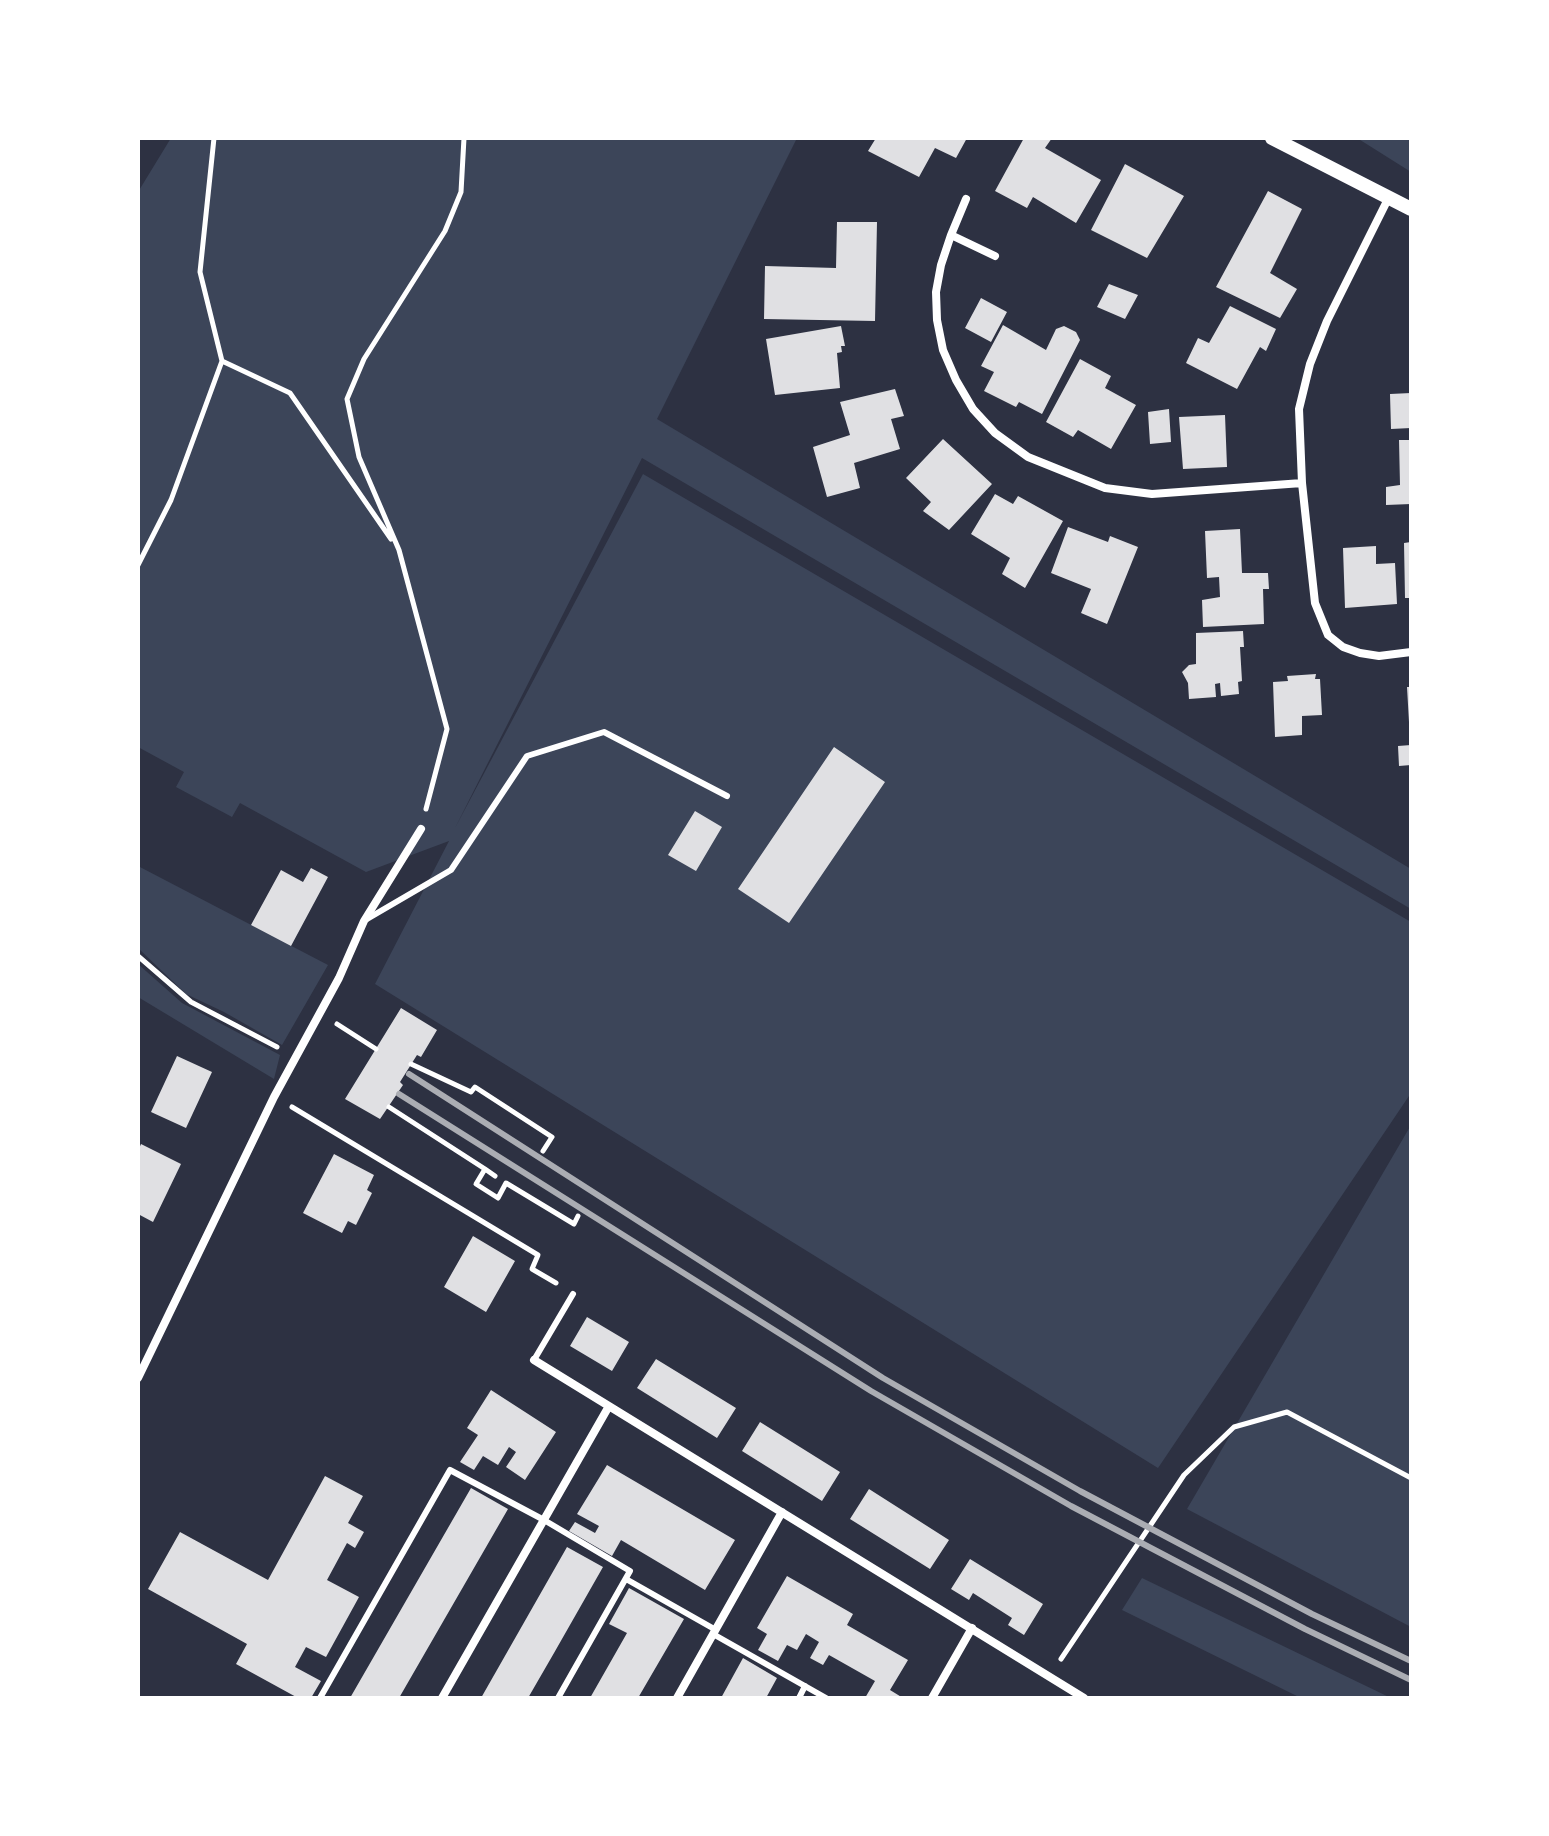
<!DOCTYPE html>
<style>
body{margin:0}
#map{position:relative;width:1549px;height:1836px;overflow:hidden;background:#2d3142;font-family:Cabin,sans-serif}
canvas{display:block}
.frame{position:absolute;inset:0;border:140px solid #fff;pointer-events:none}
</style>
<div id="map">
<canvas width="1549" height="1836"></canvas>
<div class="frame"></div>
</div>
<script>
const context = document.querySelector('canvas').getContext('2d');
context.lineJoin = 'round';
function fill(path, color) {
  context.fillStyle = color;
  context.fill(path, 'evenodd');
}
function poly(rows) {
  const path = new Path2D();
  for (const r of rows) {
    path.moveTo(r[0], r[1]);
    for (let i = 2; i < r.length; i += 2) path.lineTo(r[i], r[i + 1]);
  }
  return path;
}
function trace(path, color, width, dash) {
  context.strokeStyle = color;
  context.lineWidth = width;
  context.lineCap = dash ? 'butt' : 'round';
  context.setLineDash(dash || []);
  context.stroke(path);
}
const green = poly([
 [171,138,797,138,657,419,1411,869,1411,909,642,458,455,828,643,474,1411,922,1411,1093,1158,1468,375,984,449,841,366,872,240,803,232,817,176,787,184,772,138,747,138,192],
 [1357,138,1411,138,1411,172],
 [138,866,328,965,282,1045,224,1012,186,994,138,948],
 [138,964,182,1003,280,1055,274,1079,138,997],
 [1411,1125,1411,1627,1187,1509],
 [1142,1578,1391,1698,1301,1698,1122,1610]
]);
const building = poly([
 [876,138,967,138,956,158,935,148,919,177,868,151],
 [1024,138,1052,138,1045,148,1101,180,1076,223,1033,197,1027,208,995,191],
 [1125,164,1184,196,1147,258,1091,230],
 [1268,191,1302,209,1270,273,1297,289,1280,318,1216,287],
 [837,222,877,222,875,321,764,319,765,266,836,268],
 [1109,284,1138,295,1125,319,1097,307],
 [981,298,1007,312,991,342,965,328],
 [1230,306,1276,329,1266,351,1260,347,1237,389,1186,363,1198,338,1209,343],
 [1003,325,1046,350,1056,329,1064,326,1076,332,1080,340,1042,414,1019,402,1016,407,984,391,994,372,981,366],
 [841,326,845,346,841,346,842,352,837,353,840,388,775,395,766,339],
 [1080,359,1111,376,1105,388,1136,405,1111,449,1078,430,1073,437,1046,422],
 [895,389,904,416,891,419,900,449,854,463,860,488,827,497,813,447,850,435,840,402],
 [1411,393,1411,428,1391,429,1390,394],
 [1169,409,1171,442,1150,444,1148,412],
 [1225,415,1227,467,1183,469,1179,417],
 [943,439,992,484,949,530,923,511,931,502,906,478],
 [1399,440,1411,440,1411,504,1386,505,1386,487,1400,485],
 [995,494,1013,504,1018,496,1063,521,1025,588,1002,574,1010,558,971,534],
 [1068,527,1108,542,1110,536,1138,547,1107,624,1081,613,1091,589,1051,573],
 [1240,529,1242,573,1268,573,1269,589,1263,589,1264,624,1203,627,1202,600,1220,597,1219,577,1207,578,1205,531],
 [1411,542,1411,598,1405,598,1404,543],
 [1376,546,1376,564,1395,563,1397,604,1345,608,1343,548],
 [1243,631,1244,647,1240,647,1242,681,1238,682,1239,694,1221,696,1220,683,1215,684,1216,697,1189,699,1188,683,1182,672,1189,665,1196,664,1196,633],
 [1316,674,1315,679,1320,679,1322,715,1302,716,1302,735,1275,737,1273,682,1288,681,1287,676],
 [1407,687,1411,687,1411,721,1409,722],
 [1411,745,1411,765,1399,766,1398,746],
 [834,747,885,782,789,923,738,889],
 [695,811,722,827,696,871,668,855],
 [311,868,328,877,291,946,251,925,281,870,303,882],
 [401,1008,437,1030,421,1057,417,1055,400,1082,403,1085,380,1119,345,1099],
 [177,1056,212,1072,186,1128,151,1112],
 [141,1144,181,1164,153,1222,138,1214,138,1151],
 [334,1154,374,1175,367,1190,372,1193,356,1225,348,1221,342,1233,303,1213],
 [473,1236,515,1261,486,1312,444,1287],
 [587,1317,629,1342,612,1371,570,1346],
 [656,1359,736,1408,717,1438,637,1388],
 [491,1390,556,1432,525,1480,506,1467,516,1452,509,1447,498,1465,483,1456,474,1470,460,1462,478,1435,467,1428],
 [760,1422,840,1472,822,1501,742,1451],
 [607,1465,735,1540,705,1590,621,1540,612,1556,569,1531,575,1522,595,1533,599,1526,577,1514],
 [325,1476,363,1496,348,1523,364,1532,355,1548,347,1543,327,1580,359,1597,326,1657,306,1647,295,1667,321,1681,311,1698,298,1698,236,1664,247,1644,148,1589,180,1532,268,1580],
 [471,1488,508,1509,399,1698,350,1698],
 [869,1489,949,1540,930,1569,850,1519],
 [567,1547,603,1567,554,1653,528,1698,481,1698],
 [970,1559,1043,1604,1024,1635,1008,1625,1012,1618,973,1593,969,1600,951,1589],
 [787,1576,853,1614,847,1625,908,1660,890,1690,903,1698,865,1698,875,1681,829,1655,823,1665,810,1658,819,1642,806,1634,797,1650,787,1645,778,1661,758,1650,767,1634,757,1628],
 [629,1588,684,1619,638,1698,590,1698,627,1633,609,1624],
 [743,1658,777,1678,766,1698,721,1698]
]);
const path = poly([
 [222,361,290,393,391,539],
 [138,565,171,500,222,361,200,272,214,138],
 [426,809,447,729,399,550,359,457,347,399,364,359,445,231,461,192,464,138],
 [138,956,191,1002,277,1047],
 [337,1024,376,1049],
 [411,1064,471,1092,475,1087,552,1137,543,1151],
 [292,1107,538,1255,532,1269,556,1283],
 [389,1107,485,1169,476,1184,498,1198,506,1183,574,1224,578,1216],
 [485,1169,495,1176],
 [1061,1659,1184,1475,1234,1427,1287,1412,1411,1478]
]);
const service = poly([
 [367,919,451,870,527,756,604,732,727,796],
 [534,1360,573,1294],
 [626,1579,716,1630],
 [713,1634,826,1698],
 [320,1698,450,1470,544,1520,630,1571,558,1698],
 [799,1698,805,1686]
]);
const minor = poly([
 [1389,197,1327,321,1310,364,1299,409,1302,483,1315,603,1328,635,1343,647,1360,653,1379,656,1411,652],
 [966,199,951,235,995,256],
 [951,235,941,265,936,292,937,320,943,350,956,380,973,409,995,433,1028,457,1105,488,1152,494,1302,483],
 [534,1360,1084,1698],
 [138,1378,274,1097,339,978,364,921,421,829],
 [442,1698,609,1406],
 [677,1698,782,1512],
 [932,1698,972,1628]
]);
const tertiary = poly([
 [1272,138,1411,209]
]);
const rail = poly([
 [409,1074,883,1378,1080,1491,1312,1614,1411,1661],
 [399,1094,871,1391,1071,1506,1305,1629,1411,1680]
]);
fill(green, '#3c4559');
fill(building, '#e0e0e3');
trace(path, '#fff', 5);
trace(service, '#fff', 6);
trace(minor, '#fff', 8);
trace(tertiary, '#fff', 14);
trace(rail, '#abadb3', 6);
</script>
